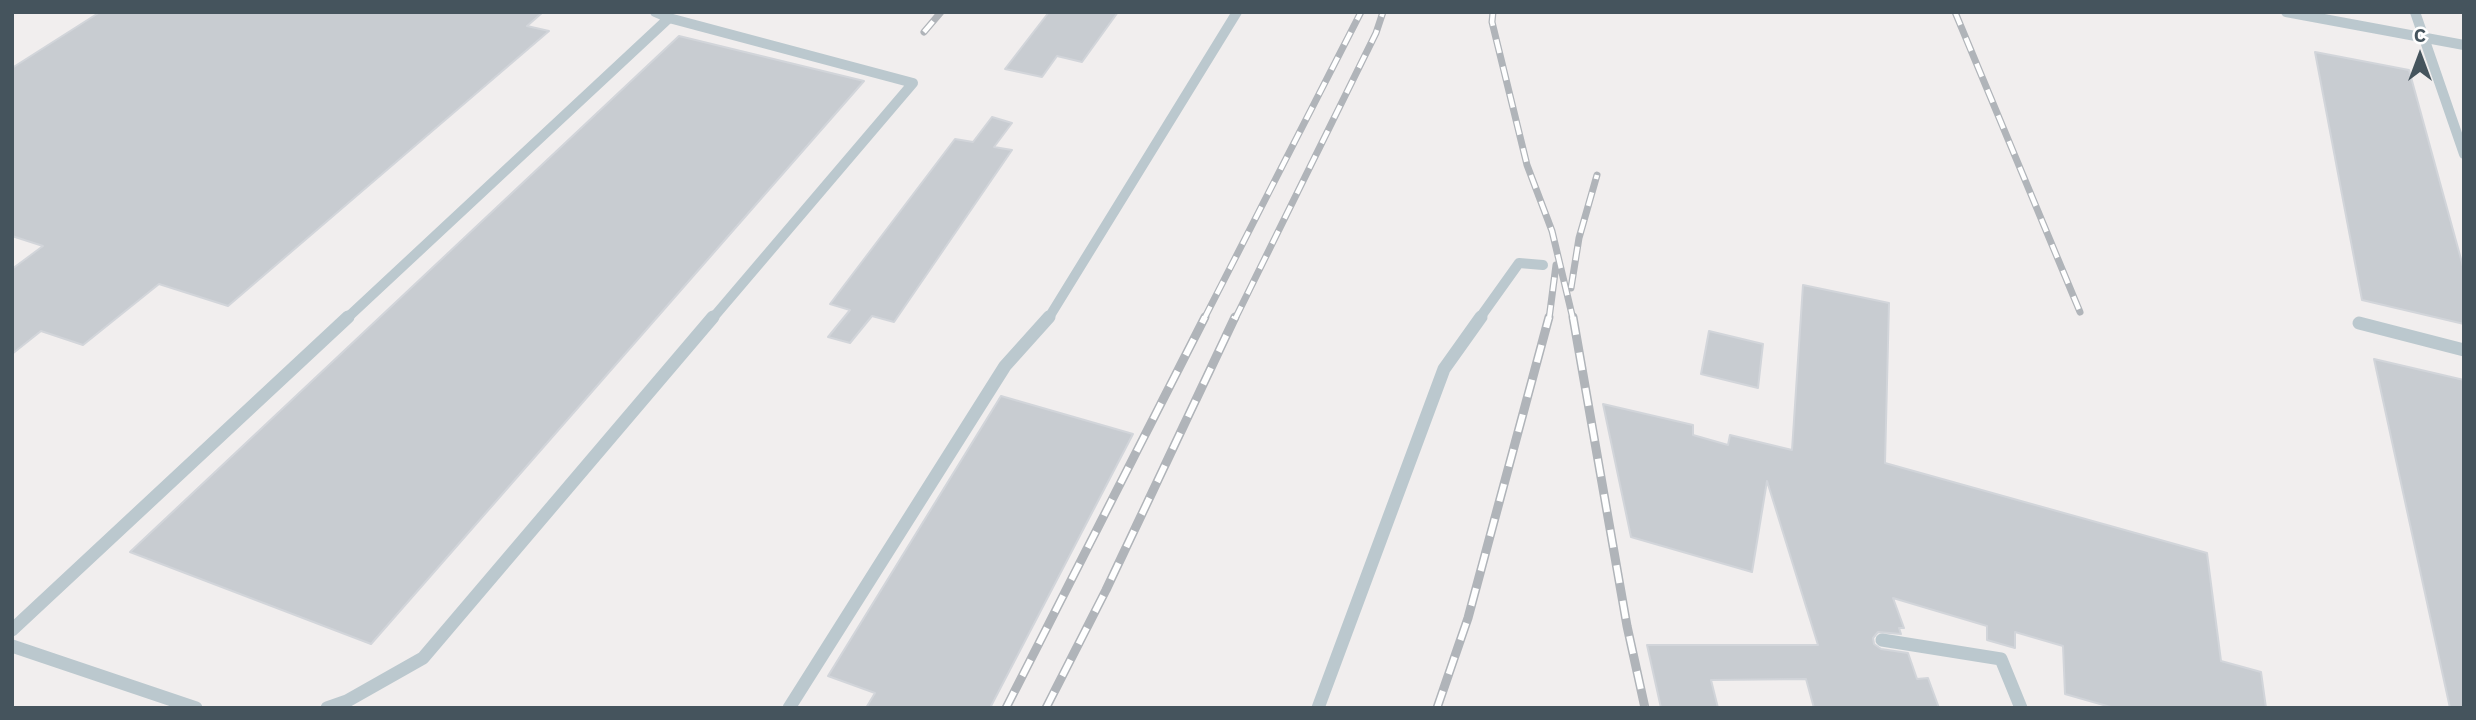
<!DOCTYPE html>
<meta charset="utf-8">
<style>
body{margin:0}
#map{position:relative;width:2476px;height:720px;overflow:hidden;background:#f1eeee;font-family:"IBM Plex Sans",sans-serif}
canvas{display:block}
.frame{position:absolute;inset:0;border:14px solid #45545d;pointer-events:none}
.north{position:absolute;left:2385px;top:21px;width:70px;height:70px;-webkit-text-stroke:5px #fff;paint-order:stroke;rotate:0deg;font-size:19px;font-weight:700;line-height:28px;text-align:center;color:#45545d}
.north::after{content:'';display:block;margin:auto;width:24px;height:32px;background:#45545d;clip-path:polygon(50% 0,100% 100%,50% 72%,0 100%)}
</style>
<div id="map">
<canvas width="2476" height="720"></canvas>
<div class="frame"></div>
<div class="north">С</div>
</div>
<script>
const context = document.querySelector('canvas').getContext('2d');
context.lineJoin = 'round';
function fill(path, color) {
  context.fillStyle = color;
  context.fill(path, 'evenodd');
}
function poly(rows) {
  const path = new Path2D();
  for (const r of rows) {
    path.moveTo(r[0], r[1]);
    for (let i = 2; i < r.length; i += 2) path.lineTo(r[i], r[i + 1]);
  }
  return path;
}
function trace(path, color, width, dash) {
  context.strokeStyle = color;
  context.lineWidth = width;
  context.lineCap = dash ? 'butt' : 'round';
  context.setLineDash(dash || []);
  context.stroke(path);
}
const building = poly([
 [100,12,543,12,527,26,549,31,228,306,159,284,83,345,41,331,12,354,12,269,43,246,12,236,12,68,100,12],
 [1049,12,1118,12,1082,62,1057,56,1042,77,1005,69,1049,12],
 [679,36,864,81,371,644,130,552,679,36],
 [2315,52,2409,70,2464,270,2464,324,2362,300,2315,52],
 [992,117,1012,123,994,147,1012,150,894,322,872,316,850,343,828,337,850,310,830,304,955,139,973,142,992,117],
 [1803,285,1889,303,1885,463,2207,553,2221,661,2261,672,2266,708,2114,708,2065,694,2063,646,2015,632,2015,648,1987,640,1987,626,1893,598,1904,628,1899,628,1901,634,1878,632,1873,638,1874,644,1881,649,1908,653,1917,679,1928,678,1939,708,1814,708,1806,679,1711,680,1718,708,1661,708,1647,645,1818,645,1767,481,1752,572,1631,537,1603,404,1693,425,1693,435,1728,445,1730,435,1792,450,1803,285],
 [1709,331,1763,344,1758,388,1701,374,1709,331],
 [2374,359,2464,380,2464,708,2450,708,2374,359],
 [1001,396,1133,434,990,708,866,708,875,693,828,676,1001,396]
]);
const laneFar1 = poly([
 [2286,12,2464,45],
 [2415,12,2464,154],
 [669,18,913,83,712,319],
 [346,319,669,18,655,12],
 [1048,319,1237,12],
 [1479,319,1519,263,1543,265]
]);
const lane = poly([
 [2359,323,2464,350],
 [12,630,348,317],
 [1882,640,2001,659,2021,708],
 [12,646,196,708],
 [327,708,347,701,423,658,713,317],
 [789,708,1005,366,1049,317],
 [1318,708,1444,369,1481,317]
]);
const railFar1 = poly([
 [1493,12,1492,22,1527,165,1552,231,1573,319],
 [1955,12,2080,312],
 [924,32,941,12],
 [1571,288,1579,238,1597,175],
 [1204,319,1361,12],
 [1235,319,1376,33,1383,12],
 [1549,319,1556,265]
]);
const rail = poly([
 [1573,317,1627,626,1645,708],
 [1006,708,1205,317],
 [1046,708,1106,590,1235,317],
 [1437,708,1468,618,1549,317]
]);
fill(building, '#c8ccd1');
trace(building, '#d2d5da', 2);
trace(laneFar1, '#bbc8ce', 10);
trace(lane, '#bbc8ce', 13);
trace(railFar1, '#b0b4b9', 7);
trace(rail, '#b0b4b9', 9);
trace(railFar1, '#fff', 4.5, [14]);
trace(rail, '#fff', 6, [18]);
</script>
